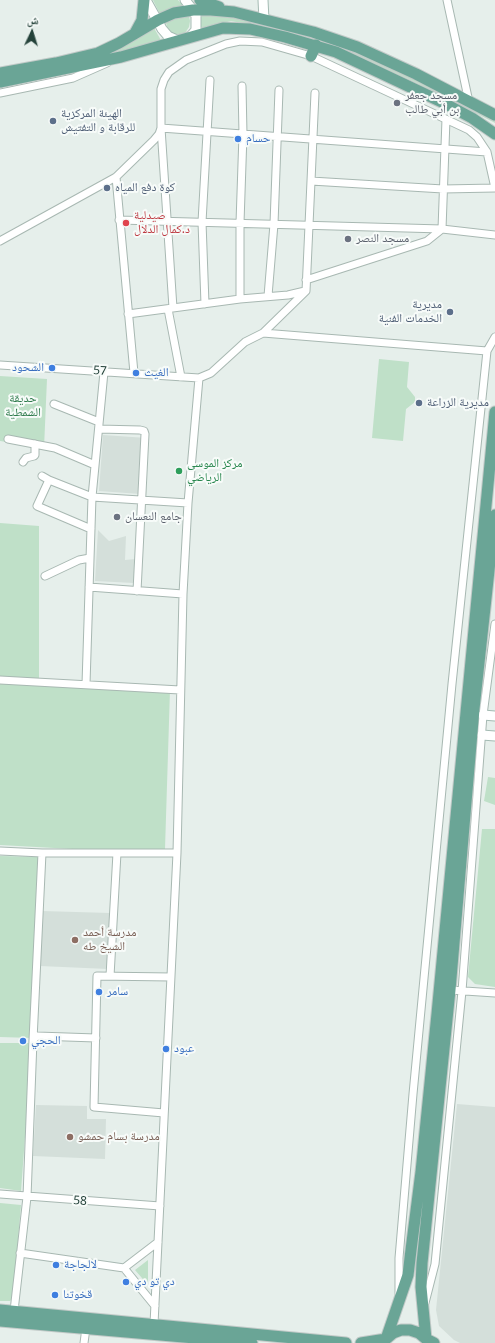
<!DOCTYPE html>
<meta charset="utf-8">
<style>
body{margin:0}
#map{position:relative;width:495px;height:1343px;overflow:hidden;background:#e6efeb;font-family:"Noto Sans","Noto Naskh Arabic",sans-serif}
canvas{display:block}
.north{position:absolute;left:12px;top:12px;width:40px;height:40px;-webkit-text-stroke:3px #f7fbf9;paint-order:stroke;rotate:4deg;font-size:11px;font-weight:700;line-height:16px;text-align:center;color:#24423a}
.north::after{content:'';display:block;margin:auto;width:14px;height:18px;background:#24423a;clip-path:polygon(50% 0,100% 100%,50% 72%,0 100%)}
</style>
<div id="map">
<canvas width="495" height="1343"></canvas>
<div class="north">ش</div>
</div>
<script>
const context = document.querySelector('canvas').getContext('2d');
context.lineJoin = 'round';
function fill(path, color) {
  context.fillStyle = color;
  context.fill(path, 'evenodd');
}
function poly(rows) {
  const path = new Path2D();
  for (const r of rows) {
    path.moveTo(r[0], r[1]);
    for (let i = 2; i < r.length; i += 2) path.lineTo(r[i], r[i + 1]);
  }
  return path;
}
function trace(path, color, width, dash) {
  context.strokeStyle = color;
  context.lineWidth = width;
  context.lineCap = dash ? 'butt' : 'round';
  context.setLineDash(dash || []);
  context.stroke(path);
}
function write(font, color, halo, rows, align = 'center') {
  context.font = font + ' "Noto Sans","Noto Naskh Arabic",sans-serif';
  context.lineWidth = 4;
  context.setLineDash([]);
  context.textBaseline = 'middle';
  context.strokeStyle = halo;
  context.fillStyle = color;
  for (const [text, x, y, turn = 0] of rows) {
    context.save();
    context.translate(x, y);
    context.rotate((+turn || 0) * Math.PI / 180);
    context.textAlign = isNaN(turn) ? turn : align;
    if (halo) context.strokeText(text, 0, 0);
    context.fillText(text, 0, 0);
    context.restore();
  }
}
const built = poly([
 [103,435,147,438,140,494,99,491],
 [98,530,109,541,126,536,125,560,136,559,134,583,95,581],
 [42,911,110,913,108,969,40,966],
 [457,1104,495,1107,495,1343,460,1343,454,1340,439,1326,436,1310],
 [36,1105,87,1106,87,1119,106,1119,105,1159,33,1156]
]);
const green = poly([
 [153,0,178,0,184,7,160,14],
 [201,13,235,18,309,36,348,48,419,81,495,120,495,123,417,83,356,55,329,45,262,27,231,21,199,29],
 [189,16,190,21,189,27,185,33,176,35,171,32,167,27,166,22,174,18],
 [154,28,162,42,72,64],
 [379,359,409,362,407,387,415,397,415,402,406,409,403,441,372,438],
 [0,376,47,379,44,448,0,441],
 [0,523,39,526,39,682,0,679],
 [0,683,170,690,165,849,164,849,163,854,0,845],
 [488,777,495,778,495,805,484,801],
 [482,829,495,829,495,987,475,984,468,977],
 [0,856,42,857,32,1038,0,1037],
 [0,1043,32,1043,21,1191,0,1188],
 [0,1203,21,1205,13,1300,11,1300,10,1301,0,1301],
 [148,1260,148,1285,135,1270]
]);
const street = poly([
 [447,0,469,102],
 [0,93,73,78,107,63],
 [116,177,134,373],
 [119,220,442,229,495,235],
 [0,241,116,177,154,140,159,134,161,128,161,89,164,80,169,72,186,60,226,44,240,41,262,42,311,56,469,130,477,137,487,152,495,188,443,189,311,181],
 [306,280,427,241,442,229,446,119],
 [268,296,274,224,279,90],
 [240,299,240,223,243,134,242,86],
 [205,304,202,222,210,80],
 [173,308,161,128,487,152],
 [168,309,181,377],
 [128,314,240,299,288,295,305,291],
 [263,333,487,351],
 [0,365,199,378,211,373,245,342,263,333,306,291,315,93],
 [54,404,99,422],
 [99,429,140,430,144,431,145,434,137,591],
 [8,439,55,448,95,465],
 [23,462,26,458,34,456,35,455,35,444],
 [42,476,49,480,37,506,91,529],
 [49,480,92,497,188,503],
 [45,576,79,560,90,558],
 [89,587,183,594],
 [0,680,180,690],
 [86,684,92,497,104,372],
 [0,851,42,853,177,853],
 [42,853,33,1040,37,1036,96,1038],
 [110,976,117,853],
 [450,990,495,993],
 [164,1113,94,1107,97,976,171,977],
 [0,1194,160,1206],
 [20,1253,124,1268,158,1242],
 [124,1268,155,1306],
 [399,1293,399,1258,413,1094,452,684,487,351,495,337],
 [425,1303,435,1264,462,991,483,715,495,624],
 [14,1311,27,1197,33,1040],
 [154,1324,177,853,183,594,188,503,199,378],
 [84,1343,86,1328]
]);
const secondary = poly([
 [146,0,162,29,168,36,179,41],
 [185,0,193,10,196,16,196,30,190,37],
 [263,0,264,20],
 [483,715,495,716],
 [482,735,495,736]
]);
const primary = poly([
 [200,0,219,7],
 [135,33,142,20,144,0],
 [311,56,316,45],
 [0,73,56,63,98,53,119,43,158,20,174,13,193,10,211,10,234,12,313,32,357,47,416,74,495,115],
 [0,82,121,57,223,28,250,29,285,37,336,52,444,103,472,118,495,134],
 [0,1310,346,1343],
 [0,1321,252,1343],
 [385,1340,393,1333,401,1330,410,1330,419,1333,426,1339,429,1342],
 [361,1343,386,1339,408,1275,411,1250,421,1172,437,1014,495,412],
 [434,1343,426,1339,421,1287,422,1263,450,990,474,709,495,515]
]);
const markers = [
 [397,103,4,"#6b7280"],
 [53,121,4,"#5c6f8a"],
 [238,139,4,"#3f7fe0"],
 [107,188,4,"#5c6f8a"],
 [126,223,4,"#e0444e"],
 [348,239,4,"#6b7280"],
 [450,312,4,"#5c6f8a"],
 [52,368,4,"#3f7fe0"],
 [136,373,4,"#3f7fe0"],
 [419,403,4,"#5c6f8a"],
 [179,471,4,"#2e9e5b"],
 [117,517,4,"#6b7280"],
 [75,940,4,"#8d6e63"],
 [99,992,4,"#3f7fe0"],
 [23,1041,4,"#3f7fe0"],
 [166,1049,4,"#3f7fe0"],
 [70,1137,4,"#8d6e63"],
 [56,1265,4,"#3f7fe0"],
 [126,1282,4,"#3f7fe0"],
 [55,1295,4,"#3f7fe0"]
];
const worshipNames = [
 ["مسجد جعفر",405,96],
 ["بن أبي طالب",405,110],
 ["مسجد النصر",356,239],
 ["جامع النعسان",125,517]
];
const serviceNames = [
 ["الهيئة المركزية",61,114],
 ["للرقابة و التفتيش",61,128],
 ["كوة دفع المياه",115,188],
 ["مديرية",442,305,"right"],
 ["الخدمات الفنية",442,319,"right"],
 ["مديرية الزراعة",427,403]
];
const shopNames = [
 ["حسام",246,139],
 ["الشحود",44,368,"right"],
 ["الغيث",144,373],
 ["سامر",107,992],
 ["الحجي",31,1041],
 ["عبود",174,1049],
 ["لالجاجة",64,1265],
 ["دي تو دي",134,1282],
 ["قخوتنا",63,1295]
];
const healthNames = [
 ["صيدلية",134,216],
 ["د.كمال الدلال",134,230]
];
const streetNames = [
 ["57",100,371,3],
 ["58",80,1201,4]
];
const parkNames = [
 ["حديقة",23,399],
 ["الشمطية",23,413]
];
const leisureNames = [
 ["مركز الموسى",187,464],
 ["الرياضي",187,478]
];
const educationNames = [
 ["مدرسة أحمد",83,933],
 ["الشيخ طه",83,947],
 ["مدرسة بسام حمشو",78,1137]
];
fill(built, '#d4dfda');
fill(green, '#bfe0c8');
trace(street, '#a8b8b2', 9);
trace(secondary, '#a4bbb3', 11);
trace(primary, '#c2cac8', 13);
trace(street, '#fff', 7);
trace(secondary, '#fff', 9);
trace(primary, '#6aa596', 11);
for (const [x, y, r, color] of markers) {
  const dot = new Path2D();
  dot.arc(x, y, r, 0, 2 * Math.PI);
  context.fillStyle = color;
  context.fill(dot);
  trace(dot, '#f7fbf9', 1.5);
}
write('12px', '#5b616d', '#f7fbf9', worshipNames, 'left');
write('12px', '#4e5e75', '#f7fbf9', serviceNames, 'left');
write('12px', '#366cbe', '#f7fbf9', shopNames, 'left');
write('12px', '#be3a42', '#f7fbf9', healthNames, 'left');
write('12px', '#24423a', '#f7fbf9', streetNames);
write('12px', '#2d7a4b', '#f7fbf9', parkNames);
write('12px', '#27864d', '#f7fbf9', leisureNames, 'left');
write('12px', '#785e54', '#f7fbf9', educationNames, 'left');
</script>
